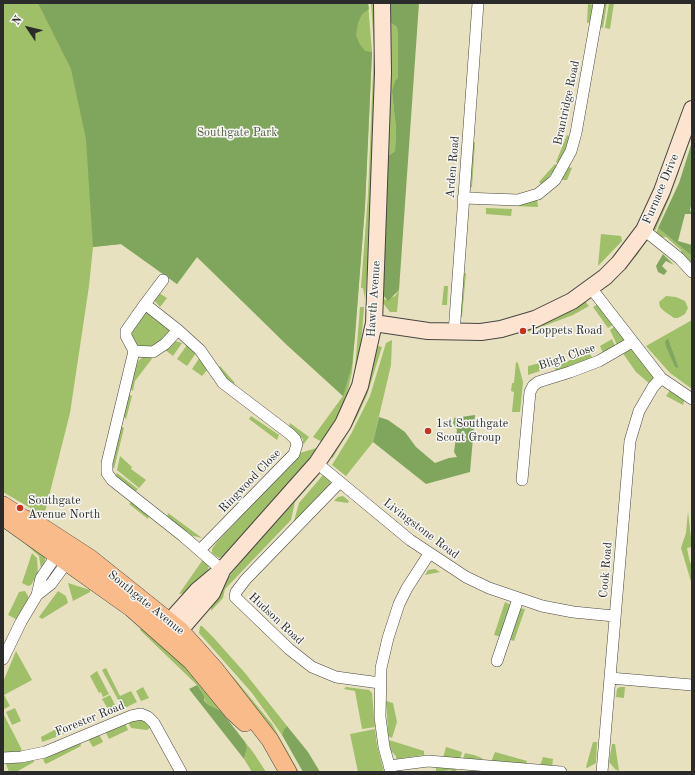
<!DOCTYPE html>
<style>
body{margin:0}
#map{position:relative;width:695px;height:775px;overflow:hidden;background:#e8e1bf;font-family:"Old Standard TT",serif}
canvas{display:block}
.frame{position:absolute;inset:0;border:4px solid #2b2b2b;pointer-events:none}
.north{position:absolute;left:8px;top:8px;width:40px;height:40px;-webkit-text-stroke:3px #f6f6f2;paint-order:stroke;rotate:305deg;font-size:11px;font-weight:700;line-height:16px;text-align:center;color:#2b2b2b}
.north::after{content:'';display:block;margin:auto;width:14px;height:18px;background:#2b2b2b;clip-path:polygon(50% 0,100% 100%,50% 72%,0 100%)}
</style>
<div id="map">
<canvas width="695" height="775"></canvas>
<div class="frame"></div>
<div class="north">N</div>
</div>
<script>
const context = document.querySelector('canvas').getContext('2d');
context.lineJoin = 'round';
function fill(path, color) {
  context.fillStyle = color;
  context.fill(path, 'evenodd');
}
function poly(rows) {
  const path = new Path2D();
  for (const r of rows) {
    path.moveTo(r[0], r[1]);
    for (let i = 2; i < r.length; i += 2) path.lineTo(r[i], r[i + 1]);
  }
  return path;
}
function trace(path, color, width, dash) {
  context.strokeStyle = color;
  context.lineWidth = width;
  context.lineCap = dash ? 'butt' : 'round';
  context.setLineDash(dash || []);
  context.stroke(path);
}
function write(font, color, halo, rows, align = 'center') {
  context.font = font + ' "Old Standard TT",serif';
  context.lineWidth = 3;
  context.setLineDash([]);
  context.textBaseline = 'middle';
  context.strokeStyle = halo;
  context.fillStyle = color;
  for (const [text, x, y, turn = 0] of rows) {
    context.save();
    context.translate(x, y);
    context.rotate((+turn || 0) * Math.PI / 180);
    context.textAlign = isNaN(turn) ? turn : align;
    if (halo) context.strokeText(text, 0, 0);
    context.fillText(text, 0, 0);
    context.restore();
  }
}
const green = poly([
 [3,3,368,3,372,52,365,206,352,372,345,403,322,442,313,437,343,396,287,345,197,257,177,284,121,244,93,247,89,286,70,413,44,516,3,492],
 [371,3,376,3,378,30,370,240,365,299,363,288,361,288,368,195,374,48],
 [603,3,607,3,603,28,599,27],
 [609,3,614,3,610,29,605,28],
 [588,4,593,5,590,22,587,23],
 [388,21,397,27,398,39,398,78,392,92,396,129,395,151,387,157],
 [692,123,692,134,669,199,655,231,653,227],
 [567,135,571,137,559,164,556,162],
 [475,142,472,187,469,187,471,143],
 [555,164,558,166,542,185,539,182],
 [568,167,572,168,567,180,560,180],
 [537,199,538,207,514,206,514,204],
 [486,208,512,209,511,216,486,214],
 [658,228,692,256,692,264,682,255,681,250,666,237,661,237,656,233],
 [601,234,621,236,622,241,598,266],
 [645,241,638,254,611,284,609,281],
 [466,273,462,317,459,317,462,274],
 [444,286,448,286,447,305,442,305],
 [399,290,397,312,390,312,383,303,383,295,385,300,395,296],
 [159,293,167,298,160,307,153,299],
 [666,296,676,297,685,301,688,308,685,314,678,318,674,318,664,311,660,307,659,302],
 [585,301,589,306,573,315,528,332,527,330,559,317],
 [598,304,614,324,608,328,593,307],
 [360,307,364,307,362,333,358,364,354,382],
 [147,311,169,329,169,332,164,340,148,348,137,346,130,332],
 [692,320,692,389,670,373,646,346],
 [668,338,679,368,675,366,667,349],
 [615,326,624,339,623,342,618,347,610,330],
 [612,339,616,348,604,355,600,346],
 [392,340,391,365,373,442,346,476,332,465,351,434,370,396,386,343],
 [175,341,182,343,173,356,164,349],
 [187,345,196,353,187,366,177,359],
 [378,346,382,347,367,395,356,419,332,459,332,454,370,377],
 [629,349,632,350,654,377,651,385,636,372,622,352],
 [589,352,594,361,557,373,554,367],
 [154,356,135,381,133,391,129,388,138,361,143,357],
 [200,357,208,369,202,376,192,369],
 [516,362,518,363,523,382,520,412,512,412,514,392,511,391,512,383,514,383],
 [540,363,543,370,528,375,528,366],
 [220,366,235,383,232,385,218,368],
 [671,389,685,398,683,405,666,396],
 [128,394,132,396,126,419,123,416],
 [251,416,279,435,277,440,249,419],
 [290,423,309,437,303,445,303,439,289,427],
 [120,426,124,428,114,469,112,466],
 [323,446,224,556,219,558,216,556,212,553,212,549,217,542,300,453],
 [120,456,132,467,131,469,146,480,139,488,117,470],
 [117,473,138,489,135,492,114,476],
 [323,475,330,479,331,486,299,521,294,521,299,503],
 [312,477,315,479,295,502,291,520,225,589,223,598,211,611,212,598,246,555],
 [343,496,349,501,348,503,334,501,338,497],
 [132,501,149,515,148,519,129,504],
 [688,511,692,547,687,548,690,563,692,562,692,585,681,548,686,533],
 [168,513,202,538,189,535,167,517],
 [3,524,45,556,45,561,41,569,39,556],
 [32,553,37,558,38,574,31,585,28,586,22,583],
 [204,558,209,564,208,572,190,592,179,594],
 [435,569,440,572,425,575,428,570],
 [68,583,90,590,90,592,73,601],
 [25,591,28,596,28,599,16,619,8,615,19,592],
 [58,591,66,596,68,603,42,619,39,617],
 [505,602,511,605,502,637,494,635],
 [520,608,525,609,514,641,508,639],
 [143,625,189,671,221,711,207,704,197,685,140,630],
 [200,626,202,626,213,637,245,673,287,726,284,729,282,735,252,693,199,633],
 [196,636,235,679,272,724,299,772,294,772],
 [16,651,32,680,4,695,10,706,4,709,3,682],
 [106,668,120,696,131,691,137,702,123,709,102,670],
 [97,671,109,694,103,697,101,692,99,693,90,676],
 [143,687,149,698,141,701,136,691],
 [346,687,369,690,372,693,375,727,362,729,355,691,344,689],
 [620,687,625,687,624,698,616,697,617,689],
 [110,695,118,711,111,714,102,699],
 [386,701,393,703,397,722,392,738,388,736,388,731],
 [15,708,21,721,12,725,6,712],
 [3,713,21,748,22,752,3,754],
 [141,719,145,720,151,727,147,730,131,728,128,722],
 [125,723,128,730,109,739,105,731],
 [60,727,64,734,42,742,41,737],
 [375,729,377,745,384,772,358,772,350,734],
 [99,734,103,742,93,747,88,739],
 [389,740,424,751,424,755,396,759,396,756,391,751],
 [80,742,81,746,46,764,44,762,43,756],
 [245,742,253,752,266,772,252,772,244,759,247,748],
 [593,742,597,742,596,763,587,768,586,767],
 [612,744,615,744,619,771,615,769,609,762],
 [446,747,462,752,460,759,443,758],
 [495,752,527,761,526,765,491,762],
 [465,753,474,755,482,758,480,761,463,759],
 [543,757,553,759,552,767,540,766],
 [33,758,34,762,16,772,9,772,6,764,7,762],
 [436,767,455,769,458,772,451,772,451,770,436,772]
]);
const forest = poly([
 [38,3,368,3,369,9,362,14,358,23,356,35,359,43,365,51,372,52,365,206,355,336,352,365,343,396,287,345,197,257,177,284,121,244,93,247,86,139,71,69],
 [387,3,419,3,399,290,388,301,383,295,387,157,395,151,396,129,392,92,395,81,398,78,398,39,397,27,388,21],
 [692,142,692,202,690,210,692,214,685,214,678,241,692,245,692,256,658,228,679,183],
 [663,254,674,265,666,261,662,266,667,271,664,275,658,272,656,266],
 [668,338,679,368,675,367,667,349,665,342],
 [475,415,470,472,426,484,373,442,379,417,388,420,405,432,416,447,435,463,449,458,457,457,454,452,457,430,453,423,454,418],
 [197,685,204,696,204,700,207,704,221,711,245,742,247,748,244,759,189,689],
 [287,726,308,752,320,772,303,772,282,735,284,729]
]);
const street = poly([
 [463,198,518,200,538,194,555,180,571,151,576,133,599,3],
 [644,230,679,258,692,272],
 [163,280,145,304,178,330],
 [591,288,661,378,692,399],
 [145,304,126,331,126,336,134,351,153,352,165,344,178,330,200,350,223,383,290,434,295,439,297,444,294,454,200,550],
 [454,333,478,3],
 [134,351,107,463,107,473,112,480,183,536,222,570],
 [317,463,410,540,466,577,489,588,542,606,573,612,614,616],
 [522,480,530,392,533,386,538,382,570,372,599,361,632,342],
 [340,482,246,579,236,592,235,597,289,649,312,667,336,677,380,683],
 [37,595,51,584,67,562,64,556],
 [3,659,21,622,37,595,41,578,60,550],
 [497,661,518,599],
 [610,678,692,685],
 [3,758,21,757,45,752,131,716,141,714,148,717,154,723,181,772],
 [389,766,428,761,561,772],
 [391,772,384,747,380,717,381,668,388,638,399,604,407,588,429,554],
 [602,772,630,441,639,411,653,387,661,378]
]);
const secondary = poly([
 [374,323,428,331,481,332,501,329,535,319,572,301,605,277,619,263,644,230,662,191,692,109],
 [167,631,180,630,212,593,221,573],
 [175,635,170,621,197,591,222,570,317,463,343,424,360,386,374,323,383,73,382,3]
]);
const primary = poly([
 [3,505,23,518,36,523,90,558,180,630,215,669,270,740,288,772],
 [3,517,131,608,192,662,233,712,245,723]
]);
const markers = [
 [523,331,4,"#c8321e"],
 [428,431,4,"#c8321e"],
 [20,508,4,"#c8321e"]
];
const streetNames = [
 ["Brantridge Road",567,103,-78],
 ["Arden Road",453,167,-85],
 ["Furnace Drive",661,189,-67],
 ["Hawth Avenue",374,299,-86],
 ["Bligh Close",567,357,-19],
 ["Ringwood Close",250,481,-46],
 ["Livingstone Road",421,529,37],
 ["Cook Road",606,570,-85],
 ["Southgate Avenue",146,603,39],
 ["Hudson Road",276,619,43],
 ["Forester Road",90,719,-22]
];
const parkNames = [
 ["Southgate Park",237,133]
];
const poiNames = [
 ["Loppets Road",531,331],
 ["1st Southgate",436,424],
 ["Scout Group",436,438],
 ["Southgate",28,501],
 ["Avenue North",28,515]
];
fill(green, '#9fbf68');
fill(forest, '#7fa65c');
trace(street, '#474641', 12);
trace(secondary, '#474641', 18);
trace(primary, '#474641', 18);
trace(street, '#fff', 11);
trace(secondary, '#fde4d1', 16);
trace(primary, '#fabb8b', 17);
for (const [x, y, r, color] of markers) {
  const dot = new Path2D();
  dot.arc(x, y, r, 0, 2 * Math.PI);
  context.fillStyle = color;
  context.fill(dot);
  trace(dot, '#f6f6f2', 1.5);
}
write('12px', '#2b2b2b', '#f6f6f2', streetNames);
write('12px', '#4e573d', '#f6f6f2', parkNames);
write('12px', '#2b2b2b', '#f6f6f2', poiNames, 'left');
</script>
